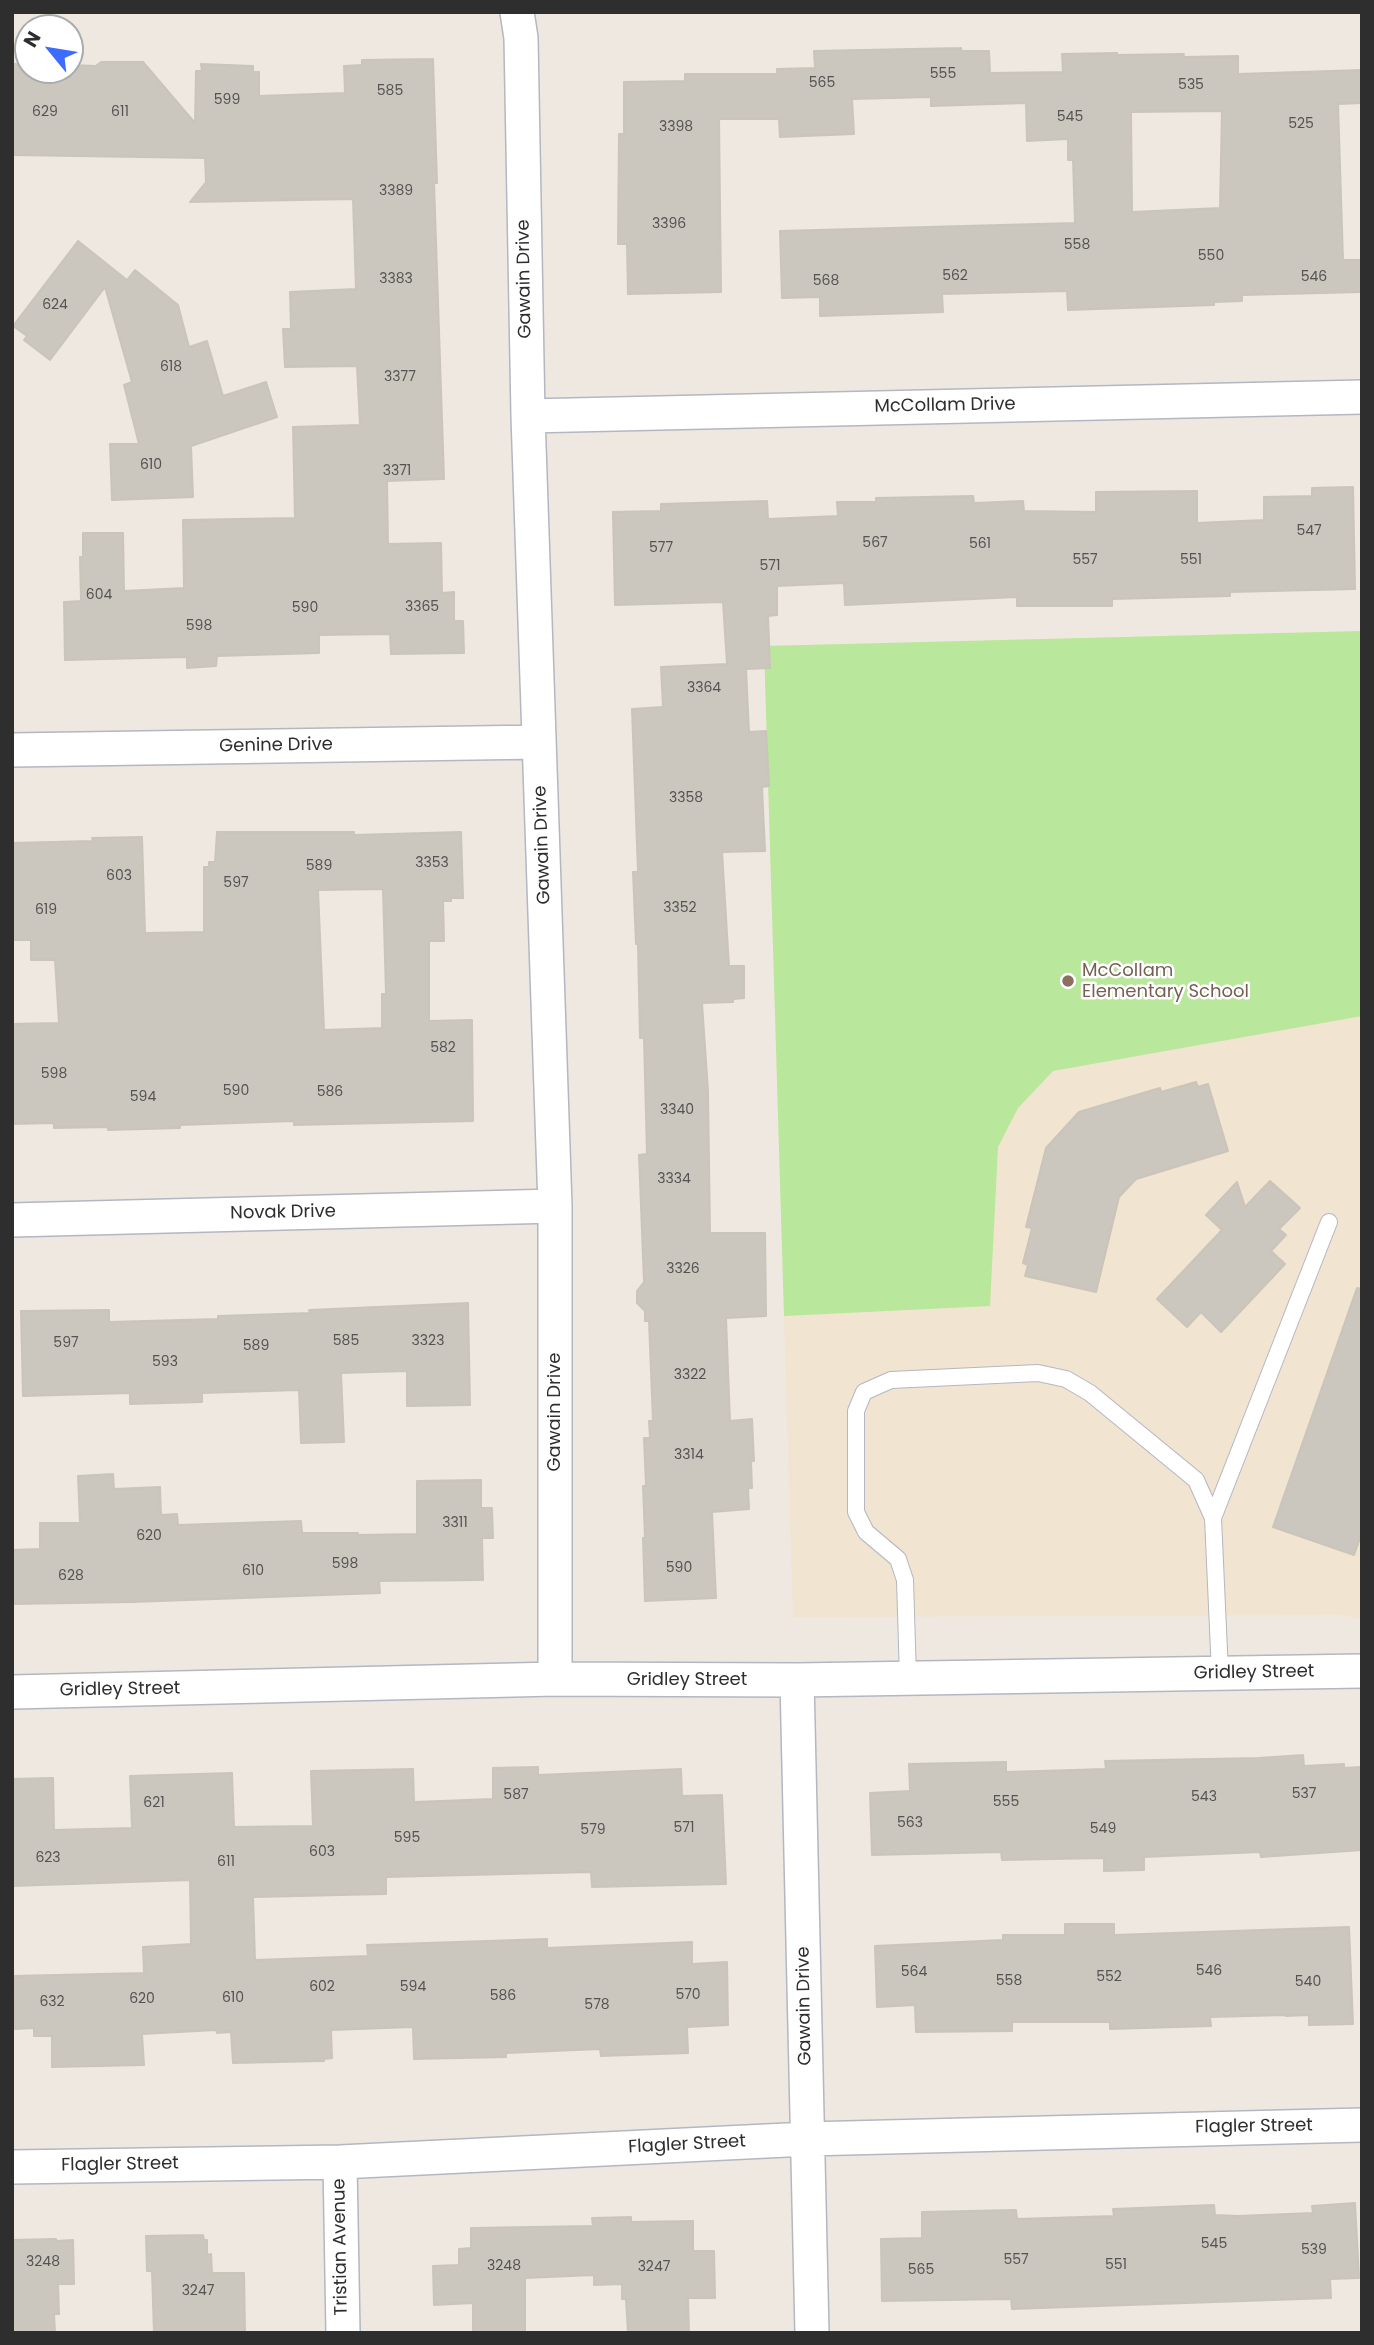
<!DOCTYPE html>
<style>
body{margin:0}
#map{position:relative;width:1374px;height:2345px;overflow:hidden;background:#efe8e0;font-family:Poppins,sans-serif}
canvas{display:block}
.frame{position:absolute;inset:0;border:14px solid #2e2e2e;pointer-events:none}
.north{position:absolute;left:14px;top:14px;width:70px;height:70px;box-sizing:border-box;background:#fff;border:2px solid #ababab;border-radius:50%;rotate:300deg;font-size:19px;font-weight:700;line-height:28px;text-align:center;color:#2e2e2e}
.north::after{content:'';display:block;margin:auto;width:24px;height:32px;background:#3d6bff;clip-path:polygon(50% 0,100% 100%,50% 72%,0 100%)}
</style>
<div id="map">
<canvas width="1374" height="2345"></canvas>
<div class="frame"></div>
<div class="north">N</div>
</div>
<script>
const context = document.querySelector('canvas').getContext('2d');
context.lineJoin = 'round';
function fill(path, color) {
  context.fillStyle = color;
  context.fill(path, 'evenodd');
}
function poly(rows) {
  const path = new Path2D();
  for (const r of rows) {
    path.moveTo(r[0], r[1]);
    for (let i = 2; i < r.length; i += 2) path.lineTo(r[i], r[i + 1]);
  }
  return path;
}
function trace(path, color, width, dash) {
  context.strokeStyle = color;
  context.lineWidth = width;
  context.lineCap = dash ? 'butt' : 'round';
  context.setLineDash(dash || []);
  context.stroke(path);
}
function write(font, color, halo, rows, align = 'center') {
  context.font = font + ' Poppins,sans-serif';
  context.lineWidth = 5;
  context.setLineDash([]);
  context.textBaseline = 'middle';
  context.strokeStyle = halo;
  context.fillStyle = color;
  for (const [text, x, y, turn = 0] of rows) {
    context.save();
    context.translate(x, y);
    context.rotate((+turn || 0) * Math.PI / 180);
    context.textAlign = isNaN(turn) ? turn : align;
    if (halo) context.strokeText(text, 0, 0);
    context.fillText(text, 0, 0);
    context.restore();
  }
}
const education = poly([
 [1362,631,1362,1619,1339,1615,793,1617,764,646]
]);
const green = poly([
 [1362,631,1362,1016,1053,1071,1018,1108,998,1147,990,1306,784,1316,764,646]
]);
const building = poly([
 [961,48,962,51,989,51,990,73,1063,72,1062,54,1117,53,1117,55,1184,54,1183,57,1238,56,1238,74,1362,70,1362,103,1338,104,1343,260,1362,260,1362,292,1242,295,1242,301,1214,302,1214,305,1068,310,1067,291,942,294,943,312,820,316,820,297,782,298,780,231,1075,223,1073,160,1068,160,1068,139,1027,141,1026,103,931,106,931,97,852,99,854,134,780,137,779,119,719,119,721,292,628,294,627,244,618,244,619,134,624,134,624,82,685,81,685,74,777,74,777,69,815,68,814,51,961,48],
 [1222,111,1220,208,1132,212,1131,112,1222,111],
 [433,59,437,183,434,183,444,479,387,481,388,544,441,543,442,593,454,592,454,621,463,621,464,653,391,654,390,634,319,635,319,653,217,656,216,666,187,668,187,657,65,660,64,602,81,601,80,557,83,557,83,533,123,533,124,591,184,588,183,520,295,518,293,427,360,425,357,366,285,367,283,329,291,329,290,292,356,289,353,199,190,202,206,182,205,158,12,155,12,64,28,64,28,70,70,70,70,65,96,66,101,62,143,62,195,123,196,71,202,71,201,64,253,66,253,72,259,72,259,96,345,93,344,66,362,65,362,60,433,59],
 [78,241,127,280,135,270,178,305,189,347,207,341,223,396,266,382,277,417,191,446,193,497,112,500,110,444,139,444,124,385,132,382,105,287,50,360,24,340,27,336,13,326,78,241],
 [1353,487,1355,589,1230,592,1230,596,1112,599,1112,606,1017,606,1017,597,845,605,844,583,777,586,777,615,768,616,770,668,746,669,749,732,766,731,769,786,762,787,765,851,722,852,729,966,744,966,744,998,733,999,733,1002,702,1003,708,1091,710,1233,765,1233,766,1316,726,1318,730,1421,752,1419,754,1461,751,1461,752,1488,748,1488,749,1509,712,1512,716,1598,645,1601,643,1538,645,1538,643,1486,646,1486,644,1438,650,1438,649,1421,653,1421,649,1321,645,1321,645,1311,637,1303,637,1291,644,1282,639,1155,647,1154,644,1038,640,1038,638,944,636,944,633,872,638,872,632,709,663,707,661,667,727,664,723,602,615,605,613,512,661,511,661,504,767,501,768,519,838,516,837,502,876,502,876,498,973,496,974,503,1023,501,1024,511,1096,512,1096,492,1197,491,1197,523,1264,520,1264,497,1312,496,1312,488,1353,487],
 [217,832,354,832,354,835,461,832,463,898,451,898,451,901,443,901,444,941,429,941,429,1021,472,1020,473,1121,294,1125,294,1121,180,1125,180,1128,108,1130,108,1127,54,1128,54,1123,12,1124,12,1024,59,1023,55,960,31,960,31,940,12,940,12,843,93,841,92,838,142,837,145,933,204,932,204,867,209,867,209,862,215,862,217,832],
 [383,889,386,994,382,994,382,1028,324,1030,318,890,383,889],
 [1196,1082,1198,1087,1208,1084,1228,1151,1136,1179,1119,1197,1096,1292,1025,1276,1028,1265,1023,1263,1032,1228,1026,1227,1046,1148,1079,1112,1160,1088,1161,1092,1196,1082],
 [1270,1181,1300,1208,1279,1229,1286,1235,1271,1251,1285,1264,1221,1332,1201,1312,1187,1327,1157,1299,1222,1230,1206,1215,1237,1182,1245,1207,1270,1181],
 [1357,1288,1362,1289,1362,1533,1354,1555,1273,1527,1357,1288],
 [468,1303,470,1405,407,1406,407,1371,341,1373,344,1442,301,1443,299,1390,202,1393,202,1402,130,1404,130,1393,23,1396,21,1311,109,1310,109,1322,218,1319,218,1316,310,1313,309,1310,468,1303],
 [113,1474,114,1489,160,1487,161,1515,177,1514,178,1525,301,1521,302,1533,358,1533,358,1535,417,1534,417,1481,481,1480,481,1508,492,1508,493,1538,482,1538,483,1580,379,1581,380,1593,133,1602,12,1604,12,1550,40,1549,40,1523,80,1523,78,1476,113,1474],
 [1303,1755,1304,1766,1344,1764,1344,1768,1362,1767,1362,1850,1261,1857,1260,1852,1144,1857,1144,1870,1104,1871,1104,1858,1002,1860,1001,1852,872,1855,870,1793,910,1791,909,1764,1006,1762,1006,1772,1106,1769,1105,1761,1259,1758,1303,1755],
 [538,1767,538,1775,681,1769,682,1796,722,1795,726,1884,592,1887,591,1872,386,1877,386,1894,253,1897,255,1960,368,1956,367,1945,547,1939,547,1948,692,1942,692,1964,727,1962,728,2025,687,2027,688,2053,601,2056,600,2049,506,2053,506,2057,414,2059,413,2027,331,2030,332,2058,324,2059,324,2061,233,2063,231,2032,217,2033,216,2030,142,2034,144,2065,52,2067,52,2036,34,2036,34,2028,15,2029,13,1976,144,1973,143,1947,191,1944,190,1880,12,1886,12,1779,53,1778,54,1830,132,1828,130,1776,232,1773,234,1827,313,1826,311,1771,413,1769,414,1802,493,1799,493,1768,538,1767],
 [1065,1924,1114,1924,1114,1935,1349,1927,1353,2024,1309,2025,1309,2015,1286,2016,1286,2015,1210,2017,1211,2026,1110,2029,1110,2022,1012,2022,1012,2031,916,2032,915,2005,877,2007,875,1946,1003,1940,1003,1935,1065,1935,1065,1924],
 [1355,2203,1359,2278,1330,2279,1331,2298,1012,2309,1011,2299,882,2301,881,2239,922,2238,922,2212,1016,2210,1017,2219,1114,2216,1113,2209,1214,2205,1215,2215,1238,2216,1313,2213,1312,2206,1355,2203],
 [631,2217,631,2222,693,2221,693,2251,714,2251,715,2298,688,2298,689,2333,628,2333,626,2299,622,2299,622,2284,594,2285,594,2275,525,2278,525,2333,473,2333,473,2303,434,2305,433,2266,459,2265,459,2249,471,2248,471,2228,593,2226,592,2218,631,2217],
 [203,2235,204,2240,207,2240,207,2255,211,2254,212,2273,244,2273,245,2333,154,2333,152,2271,147,2271,146,2236,203,2235],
 [56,2239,56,2241,73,2240,74,2284,58,2284,59,2314,54,2314,55,2333,12,2333,12,2240,56,2239]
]);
const lane = poly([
 [1213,1518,1329,1222],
 [908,1678,905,1580,898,1559,866,1532,856,1512,856,1411,864,1392,891,1380,1038,1373,1066,1379,1090,1393,1196,1480,1213,1518,1220,1673]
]);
const street = poly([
 [517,12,521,38,528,416,555,1206,555,1679],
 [528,416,1362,397],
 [12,750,539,742],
 [12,1220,555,1206],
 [797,1680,812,2333],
 [12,1692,555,1679,797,1680,1362,1671],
 [340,2162,343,2333],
 [12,2167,340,2162,807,2139,1362,2125]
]);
const markers = [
 [1068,981,7,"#8d6e63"]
];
const numberNames = [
 ["555",943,74],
 ["565",822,83],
 ["535",1191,85],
 ["585",390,91],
 ["599",227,100],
 ["629",45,112],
 ["611",120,112],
 ["545",1070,117],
 ["525",1301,124],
 ["3398",676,127],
 ["3389",396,191],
 ["3396",669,224],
 ["558",1077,245],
 ["550",1211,256],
 ["562",955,276],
 ["546",1314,277],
 ["3383",396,279],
 ["568",826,281],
 ["624",55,305],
 ["618",171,367],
 ["3377",400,377],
 ["610",151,465],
 ["3371",397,471],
 ["547",1309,531],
 ["567",875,543],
 ["561",980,544],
 ["577",661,548],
 ["557",1085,560],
 ["551",1191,560],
 ["571",770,566],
 ["604",99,595],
 ["3365",422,607],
 ["590",305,608],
 ["598",199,626],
 ["3364",704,688],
 ["3358",686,798],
 ["3353",432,863],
 ["589",319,866],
 ["603",119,876],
 ["597",236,883],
 ["3352",680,908],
 ["619",46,910],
 ["582",443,1048],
 ["598",54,1074],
 ["590",236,1091],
 ["586",330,1092],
 ["594",143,1097],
 ["3340",677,1110],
 ["3334",674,1179],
 ["3326",683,1269],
 ["585",346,1341],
 ["3323",428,1341],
 ["597",66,1343],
 ["589",256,1346],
 ["593",165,1362],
 ["3322",690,1375],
 ["3314",689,1455],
 ["3311",455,1523],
 ["620",149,1536],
 ["598",345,1564],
 ["590",679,1568],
 ["610",253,1571],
 ["628",71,1576],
 ["537",1304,1794],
 ["587",516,1795],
 ["543",1204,1797],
 ["555",1006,1802],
 ["621",154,1803],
 ["563",910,1823],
 ["571",684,1828],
 ["549",1103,1829],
 ["579",593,1830],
 ["595",407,1838],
 ["603",322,1852],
 ["623",48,1858],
 ["611",226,1862],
 ["546",1209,1971],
 ["564",914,1972],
 ["552",1109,1977],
 ["558",1009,1981],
 ["540",1308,1982],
 ["602",322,1987],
 ["594",413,1987],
 ["570",688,1995],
 ["586",503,1996],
 ["610",233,1998],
 ["620",142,1999],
 ["632",52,2002],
 ["578",597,2005],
 ["545",1214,2244],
 ["539",1314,2250],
 ["557",1016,2260],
 ["3248",43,2262],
 ["551",1116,2265],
 ["3248",504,2266],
 ["3247",654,2267],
 ["565",921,2270],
 ["3247",198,2291]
];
const streetNames = [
 ["Gawain Drive",525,279,-91],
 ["McCollam Drive",945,406,-1],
 ["Genine Drive",276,746,-1],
 ["Gawain Drive",543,845,-92],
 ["Novak Drive",283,1213,-1],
 ["Gawain Drive",555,1412,-90],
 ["Gridley Street",1254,1673,-1],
 ["Gridley Street",687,1680],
 ["Gridley Street",120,1690,-1],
 ["Gawain Drive",805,2006,-91],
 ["Flagler Street",1254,2127,-1],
 ["Flagler Street",687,2145,-3],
 ["Flagler Street",120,2165,-1],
 ["Tristian Avenue",341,2247,-91]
];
const educationNames = [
 ["McCollam",1082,971],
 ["Elementary School",1082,992]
];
fill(education, '#f1e4d0');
fill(green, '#b9e79b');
fill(building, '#cbc6be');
trace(building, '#cbc4b9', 2);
trace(lane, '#b4b7c1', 18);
trace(street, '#b4b7c1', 36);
trace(lane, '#fff', 16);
trace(street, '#fff', 33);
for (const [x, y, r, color] of markers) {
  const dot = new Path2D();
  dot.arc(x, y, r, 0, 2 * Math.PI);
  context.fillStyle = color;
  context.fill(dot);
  trace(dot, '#fff', 2.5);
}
write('14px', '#555452', null, numberNames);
write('18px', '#2e2e2e', '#fff', streetNames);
write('18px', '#785e54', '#fff', educationNames, 'left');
</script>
